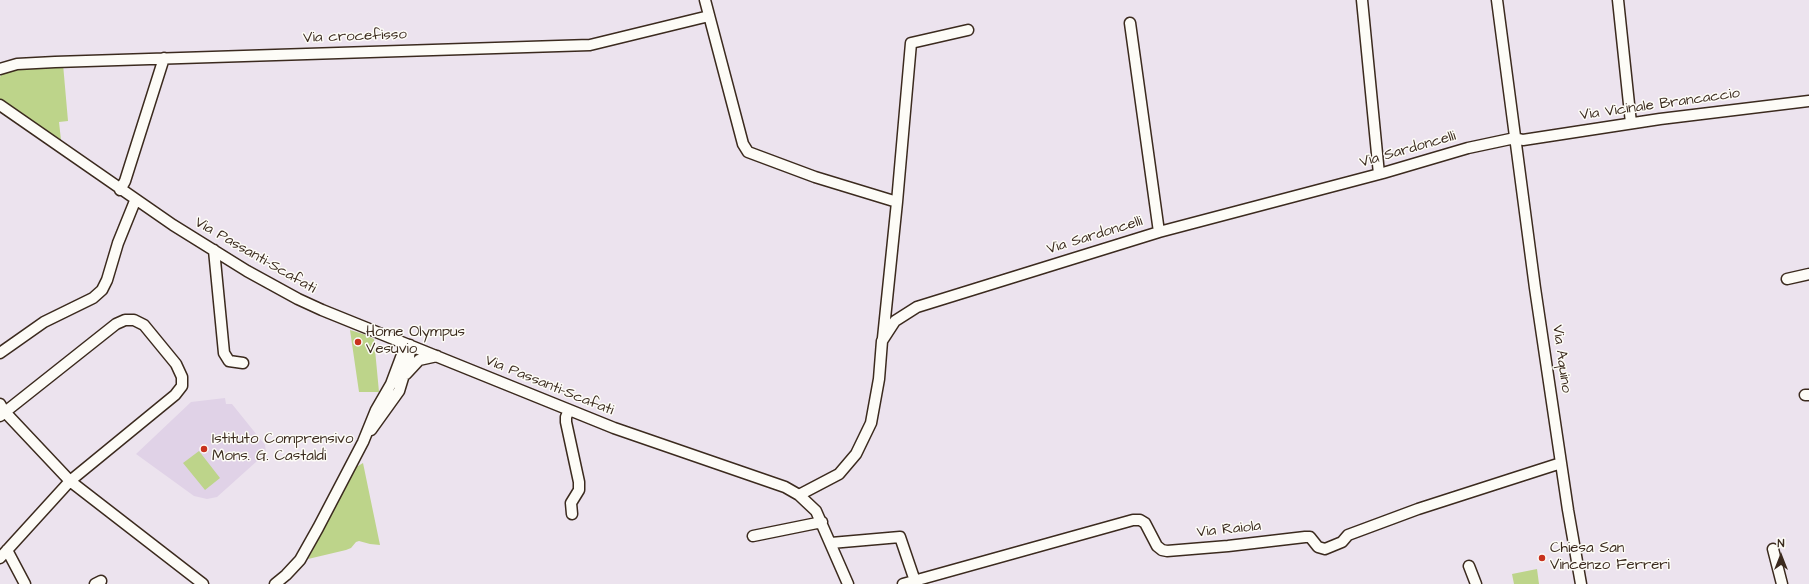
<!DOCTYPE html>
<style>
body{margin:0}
#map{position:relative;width:1809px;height:584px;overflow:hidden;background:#ece3ee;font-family:"Architects Daughter",sans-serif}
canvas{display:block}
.north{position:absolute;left:1761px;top:536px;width:40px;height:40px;-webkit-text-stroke:3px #fdfcf7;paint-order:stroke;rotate:0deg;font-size:11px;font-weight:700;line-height:16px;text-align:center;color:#3b2a1e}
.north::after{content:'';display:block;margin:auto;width:14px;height:18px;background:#3b2a1e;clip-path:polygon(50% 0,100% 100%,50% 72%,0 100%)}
</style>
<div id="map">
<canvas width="1809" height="584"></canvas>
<div class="north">N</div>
</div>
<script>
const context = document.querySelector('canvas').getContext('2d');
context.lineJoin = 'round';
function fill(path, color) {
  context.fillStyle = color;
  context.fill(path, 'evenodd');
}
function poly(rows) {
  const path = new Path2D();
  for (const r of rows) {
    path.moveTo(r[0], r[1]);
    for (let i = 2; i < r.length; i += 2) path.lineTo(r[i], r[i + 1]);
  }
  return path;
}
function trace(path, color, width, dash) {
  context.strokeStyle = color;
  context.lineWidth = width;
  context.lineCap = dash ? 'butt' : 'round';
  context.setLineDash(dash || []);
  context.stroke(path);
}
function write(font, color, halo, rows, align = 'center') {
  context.font = font + ' "Architects Daughter",sans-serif';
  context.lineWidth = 3;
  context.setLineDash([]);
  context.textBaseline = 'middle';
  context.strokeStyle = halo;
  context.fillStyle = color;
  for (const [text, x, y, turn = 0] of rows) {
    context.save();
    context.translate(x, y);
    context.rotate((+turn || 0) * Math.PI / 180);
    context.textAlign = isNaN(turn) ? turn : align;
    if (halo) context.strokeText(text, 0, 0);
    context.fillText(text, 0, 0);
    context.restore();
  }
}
const built = poly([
 [225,398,226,404,232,404,265,445,266,453,217,497,207,499,194,496,136,454,191,402]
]);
const green = poly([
 [63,64,68,121,59,122,61,140,49,135,0,99,0,77,4,70],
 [350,330,363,334,374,339,379,392,359,392],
 [199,451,220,478,205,490,183,463],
 [363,463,380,545,370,544,359,541,356,542,351,548,346,550,308,559,357,465,358,466],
 [1537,569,1539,584,1514,584,1512,574]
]);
const minor = poly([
 [705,0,743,144,748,152,815,177,897,202,883,338],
 [1362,0,1379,174],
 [1497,0,1535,288,1568,510,1581,584],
 [1618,0,1631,123],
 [1130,23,1159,232],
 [0,69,17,64,55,62,590,45,709,16],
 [0,105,173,225,247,271,298,299,322,310,614,428,785,487,799,495,816,511,848,584],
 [120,190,125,181,164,58],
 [897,202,911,43,968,30],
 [214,250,224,353,229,361,243,363],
 [1787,279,1809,274],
 [0,353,44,322,93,298,102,290,107,280,118,243,135,201],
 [406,374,419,360,437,356],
 [1805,395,1809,395],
 [0,404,4,411,70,481,203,584],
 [569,410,566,417,566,422,579,482,579,490,571,503,572,514],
 [0,416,116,324,125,320,134,320,144,325,176,364,182,377,182,386,175,395,70,481,0,558],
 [371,430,399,391,409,358,410,345],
 [799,495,839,474,856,454,871,423,879,379,882,341,895,321,917,307,1159,232,1383,173,1468,148,1515,138,1523,140,1660,119,1809,101],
 [753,536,822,522],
 [831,543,900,537,915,581],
 [1773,549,1782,584],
 [7,550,25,584],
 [1469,566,1476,584],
 [95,584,101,581],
 [275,584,286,575,300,560,318,528,363,442,376,410,391,384,406,344],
 [903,584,1133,520,1140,520,1145,523,1157,546,1162,550,1167,551,1228,546,1305,537,1310,537,1318,547,1325,549,1342,542,1348,535,1418,509,1561,463]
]);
const markers = [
 [358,342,4,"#c8321e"],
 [204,449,4,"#c8321e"],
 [1542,558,4,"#c8321e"]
];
const streetNames = [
 ["Via crocefisso",355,37,-2],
 ["Via Vicinale Brancaccio",1660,105,-8],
 ["Via Sardoncelli",1408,150,-16],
 ["Via Sardoncelli",1095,236,-17],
 ["Via Passanti-Scafati",255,256,30],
 ["Via Aquino",1561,359,82],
 ["Via Passanti-Scafati",549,386,22],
 ["Via Raiola",1229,530,-6]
];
const poiNames = [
 ["Home Olympus",366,333],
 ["Vesuvio",366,350],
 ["Istituto Comprensivo",212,440],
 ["Mons. G. Castaldi",212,457],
 ["Chiesa San",1550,549],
 ["Vincenzo Ferreri",1550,566]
];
fill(built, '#e0d2e7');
fill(green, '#bdd48a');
trace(minor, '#3b2a1e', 13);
trace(minor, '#fdfcf7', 10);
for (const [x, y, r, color] of markers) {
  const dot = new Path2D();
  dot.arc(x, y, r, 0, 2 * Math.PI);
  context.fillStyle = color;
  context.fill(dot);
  trace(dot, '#fdfcf7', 1.5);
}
write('15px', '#3b2a1e', '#fdfcf7', streetNames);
write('15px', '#3b2a1e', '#fdfcf7', poiNames, 'left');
</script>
